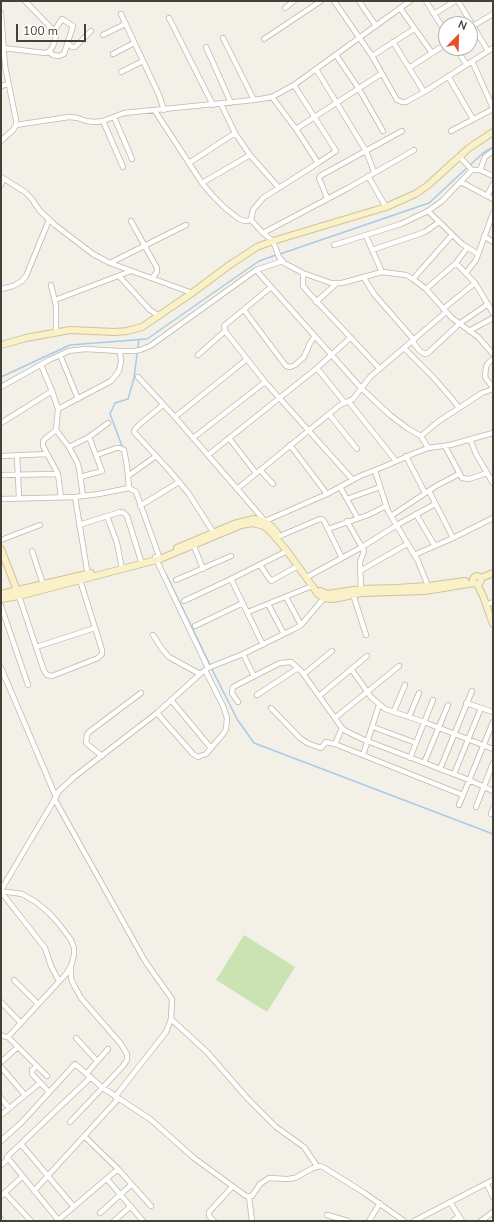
<!DOCTYPE html>
<style>
body{margin:0}
#map{position:relative;width:494px;height:1222px;overflow:hidden;background:#f2f0e7;font-family:"Nunito Sans",sans-serif}
canvas{display:block}
.frame{position:absolute;inset:0;border:2px solid #454037;pointer-events:none}
.north{position:absolute;left:438px;top:16px;width:40px;height:40px;box-sizing:border-box;background:#fff;border:1px solid #b5b3af;border-radius:50%;rotate:23deg;font-size:11px;font-weight:700;line-height:16px;text-align:center;color:#454037}
.north::after{content:'';display:block;margin:auto;width:14px;height:18px;background:#e95028;clip-path:polygon(50% 0,100% 100%,50% 72%,0 100%)}
.scale{position:absolute;left:16px;top:24px;width:70px;height:18px;box-sizing:border-box;border:2px solid #454037;border-top:0;padding-left:5px;font-size:12px;line-height:14px;white-space:nowrap;color:#454037;-webkit-text-stroke:3px #fff;paint-order:stroke}
</style>
<div id="map">
<canvas width="494" height="1222"></canvas>
<div class="frame"></div>
<div class="north">N</div>
<div class="scale">100 m</div>
</div>
<script>
const context = document.querySelector('canvas').getContext('2d');
context.lineJoin = 'round';
function fill(path, color) {
  context.fillStyle = color;
  context.fill(path, 'evenodd');
}
function poly(rows) {
  const path = new Path2D();
  for (const r of rows) {
    if (r.length === 3) {
      path.moveTo(r[0] + r[2], r[1]);
      path.arc(r[0], r[1], r[2], 0, 2 * Math.PI);
      continue;
    }
    path.moveTo(r[0], r[1]);
    for (let i = 2; i < r.length; i += 2) path.lineTo(r[i], r[i + 1]);
  }
  return path;
}
function trace(path, color, width, dash) {
  context.strokeStyle = color;
  context.lineWidth = width;
  context.lineCap = dash ? 'butt' : 'round';
  context.setLineDash(dash || []);
  context.stroke(path);
}
const green = poly([
 [244,935,295,967,267,1012,216,980]
]);
const stream = poly([
 [280,254,429,203,483,153,493,147],
 [1,377,70,345,147,339,259,261,276,255],
 [122,446,110,414,115,403,128,399,134,378,139,339],
 [166,574,214,673,237,719,254,743,493,834]
]);
const street = poly([
 [334,1,372,56,397,100,402,102,406,102,424,92,493,48],
 [359,1,376,26],
 [426,1,446,33],
 [458,1,488,51],
 [285,8,294,1],
 [400,8,432,53],
 [1,13,5,66,16,120,16,125,13,130,1,141],
 [121,14,159,95,164,110],
 [434,14,455,1],
 [169,18,213,105],
 [473,26,493,14],
 [103,35,125,24],
 [223,38,254,100],
 [264,39,321,1],
 [393,42,424,92],
 [67,43,72,47,75,47,91,31],
 [206,47,231,103],
 [3,48,45,53,49,52,53,46,56,36,54,31,25,1],
 [456,48,466,64],
 [49,52,53,55,59,56,64,54,73,26,62,19,54,31],
 [113,54,134,43],
 [336,55,359,89,383,131],
 [372,56,414,29],
 [472,61,493,108],
 [409,68,446,44],
 [316,69,366,151,374,172],
 [121,72,143,61],
 [448,76,473,119],
 [294,85,336,151,318,163],
 [1,86,8,84],
 [272,97,296,129,318,163,263,198,253,210,251,220,263,233,273,241,279,257,284,263,303,273,331,283,342,283,382,272,406,275,413,279,426,289,452,318,478,337,493,354],
 [221,104,235,133,250,155,279,188],
 [155,111,202,183,212,195,225,208,239,219,245,221,251,220],
 [114,117,132,159],
 [103,121,123,167],
 [16,125,69,117,78,118,86,121,95,122,103,121,124,113,254,100,272,97,294,85,410,1],
 [296,129,381,74],
 [451,131,493,109],
 [460,157,472,170,480,170,493,176],
 [189,163,235,133],
 [480,170,485,157,493,151],
 [368,176,386,207],
 [1,177,25,192,31,198,40,211,55,225,93,254,110,263,192,293],
 [461,182,493,199],
 [202,183,250,155],
 [1,185,3,179],
 [487,196,493,184],
 [327,198,319,178,320,176,402,131],
 [428,211,462,244,478,254],
 [131,221,157,268,157,272,152,278],
 [263,233,350,187,414,150],
 [366,236,382,272],
 [484,236,493,242],
 [334,245,401,224,428,211,442,201,472,170],
 [372,250,425,232,439,222],
 [110,263,186,225],
 [456,263,475,283,493,313],
 [256,270,361,388,390,415,407,428,421,436,428,448],
 [303,273,303,286,308,292,380,369],
 [466,273,476,260,493,213],
 [119,276,150,310,159,316],
 [364,278,374,294,414,340],
 [413,279,452,235],
 [51,285,56,306,56,332],
 [1,289,13,286,22,281,26,276,49,220],
 [426,289,456,263,467,248],
 [55,300,131,271],
 [316,302,337,283],
 [443,309,475,283],
 [244,310,286,366,290,367,295,365,304,357,310,343,315,336],
 [225,331,224,326,271,287],
 [469,331,493,318],
 [412,341,420,351,425,354,428,353,459,324,488,304],
 [404,348,433,377,453,400,459,408],
 [60,355,78,399],
 [198,355,225,331,265,382,352,479],
 [493,359,488,363,486,367,485,377,493,388],
 [41,365,52,391,58,409,56,430,69,447,77,462,79,468,83,496],
 [317,368,345,403],
 [138,377,175,417,265,521],
 [1,387,49,360,69,351,85,349,120,351,134,351,140,350,150,346,256,270,283,261],
 [349,402,396,461],
 [163,405,140,424,135,429,134,432,169,470,189,494,213,532],
 [58,409,111,381,119,371,121,362,120,351],
 [329,414,357,449],
 [175,417,247,359],
 [1,423,52,391],
 [56,430,46,438,43,441,43,446,58,474,61,498],
 [421,436,439,421,482,393,493,389],
 [193,438,265,382],
 [229,438,256,473],
 [470,439,476,454,493,483],
 [290,445,327,494],
 [445,446,462,478,469,479,487,473],
 [69,447,89,437,108,423],
 [17,455,19,498],
 [97,455,116,448,120,448,124,450,127,466,129,488],
 [208,455,317,368,350,338],
 [1,456,47,454],
 [406,456,425,493],
 [260,470,273,484],
 [375,471,388,511,418,561,428,586],
 [1,475,58,474],
 [128,476,156,456],
 [80,477,102,471,89,437],
 [340,487,357,517],
 [237,489,340,405,353,399,370,377,446,312],
 [429,491,453,538],
 [75,497,88,576],
 [1,499,75,497,99,494,129,488,136,492,160,559],
 [347,499,380,487],
 [140,506,179,482],
 [416,514,435,546],
 [107,516,117,543,122,569],
 [391,516,436,486,459,474],
 [347,521,364,551,360,562,361,592],
 [263,522,327,494,360,476,383,467,415,453,428,448,450,445,493,433],
 [79,525,120,512,124,513,127,516,141,561],
 [328,529,368,515,386,506],
 [280,536,320,519,322,519,324,521,342,558],
 [1,540,40,525],
 [194,546,203,569],
 [32,551,43,584],
 [414,555,453,538,493,518],
 [155,557,208,668],
 [260,565,271,581,298,566],
 [360,571,407,544],
 [309,576,362,547,397,525,435,504],
 [231,579,287,551],
 [176,580,231,556],
 [353,594,366,635],
 [19,596,44,671,47,675,52,676,98,658,102,654,102,650,80,580],
 [286,597,301,625],
 [184,601,231,579,263,645],
 [268,604,284,634],
 [486,605,493,602],
 [1,606,28,685],
 [248,612,312,586],
 [195,626,243,603],
 [153,635,162,649,169,657,200,674],
 [36,647,95,628],
 [243,654,254,676],
 [1,668,56,797,1,890],
 [352,670,371,697,385,709,424,722,493,749],
 [304,674,332,651],
 [257,695,298,668],
 [319,696,367,656],
 [171,700,211,748],
 [238,702,232,693,233,687,280,663,291,662,302,672,342,728,346,731,362,739,469,780,493,791],
 [466,703,493,712],
 [271,708,300,738,307,743,321,748,326,742,335,744],
 [394,711,405,685],
 [157,713,193,754,198,757,206,754,223,734,226,729,227,718,223,706,205,670],
 [409,717,419,693],
 [335,718,399,666],
 [373,727,416,743],
 [342,728,335,744,463,795],
 [363,755,379,705],
 [102,756,86,743,87,735,89,732,141,693],
 [410,758,433,700],
 [424,763,448,705],
 [440,769,472,691],
 [454,774,481,708],
 [459,805,493,722],
 [476,807,493,763],
 [491,814,493,808],
 [1,891,22,894,36,902,49,913,59,924,71,940,74,948,74,955,71,966,66,974,8,1037,6,1037,1,1035],
 [1,892,45,948,51,966,59,981],
 [14,980,38,1004],
 [1,1002,21,1023],
 [171,1019,207,1052,248,1099,276,1127,304,1147,317,1166],
 [8,1037,47,1076],
 [76,1038,97,1061],
 [1,1062,18,1047],
 [37,1066,32,1070,32,1074,49,1092],
 [1,1067,25,1095],
 [87,1073,108,1049],
 [115,1097,166,1032,171,1019,172,999,145,961,55,800,58,792,74,777,157,713,200,674,208,668,243,654,294,629,301,625,324,598],
 [1,1098,9,1108],
 [1,1115,40,1083],
 [70,1122,123,1066,127,1060,127,1054,121,1044,81,998,75,987,71,979,71,966],
 [84,1136,118,1169,151,1206],
 [1,1141,22,1122,75,1064,103,1088,150,1119,194,1158,246,1196,252,1196,260,1184,269,1178,287,1179,295,1178,313,1168,320,1166,323,1167,363,1192,404,1221],
 [21,1144,74,1207],
 [1,1165,8,1159],
 [107,1179,143,1221],
 [487,1184,493,1197],
 [34,1191,118,1099],
 [5,1193,31,1221],
 [1,1196,22,1177],
 [249,1197,252,1221],
 [450,1202,462,1221],
 [100,1213,131,1185],
 [327,1215,348,1221],
 [1,1219,2,1221],
 [57,1221,118,1169],
 [59,1221,7,1157,91,1077],
 [114,1221,131,1206],
 [214,1221,209,1216,209,1212,232,1187],
 [369,1221,380,1203],
 [414,1221,493,1180],
 [453,1221,459,1216],
 [481,1221,493,1212]
]);
const secondary = poly([
 [1,345,26,338,70,330,115,332,127,331,142,327,192,293,231,264,257,247,273,241,386,207,415,194,427,186,469,148,493,132],
 [177,548,234,524,254,519,264,521,271,526,277,533],
 [1,549,18,593],
 [477,580,4],
 [481,578,493,573],
 [477,584,483,596,493,624],
 [320,591,327,594,334,593,361,589,397,588,428,586,465,581],
 [1,594,91,573],
 [1,599,19,596,160,559,241,525,253,523,264,526,270,531,287,551,318,594,324,598,332,599,339,598,361,593,425,591,474,583]
]);
fill(green, '#cbe3b3');
trace(stream, '#a8cbea', 1.5);
trace(street, '#bdb8ab', 6);
trace(secondary, '#cec49a', 8);
trace(street, '#fff', 4.5);
trace(secondary, '#faf1c9', 6);
</script>
